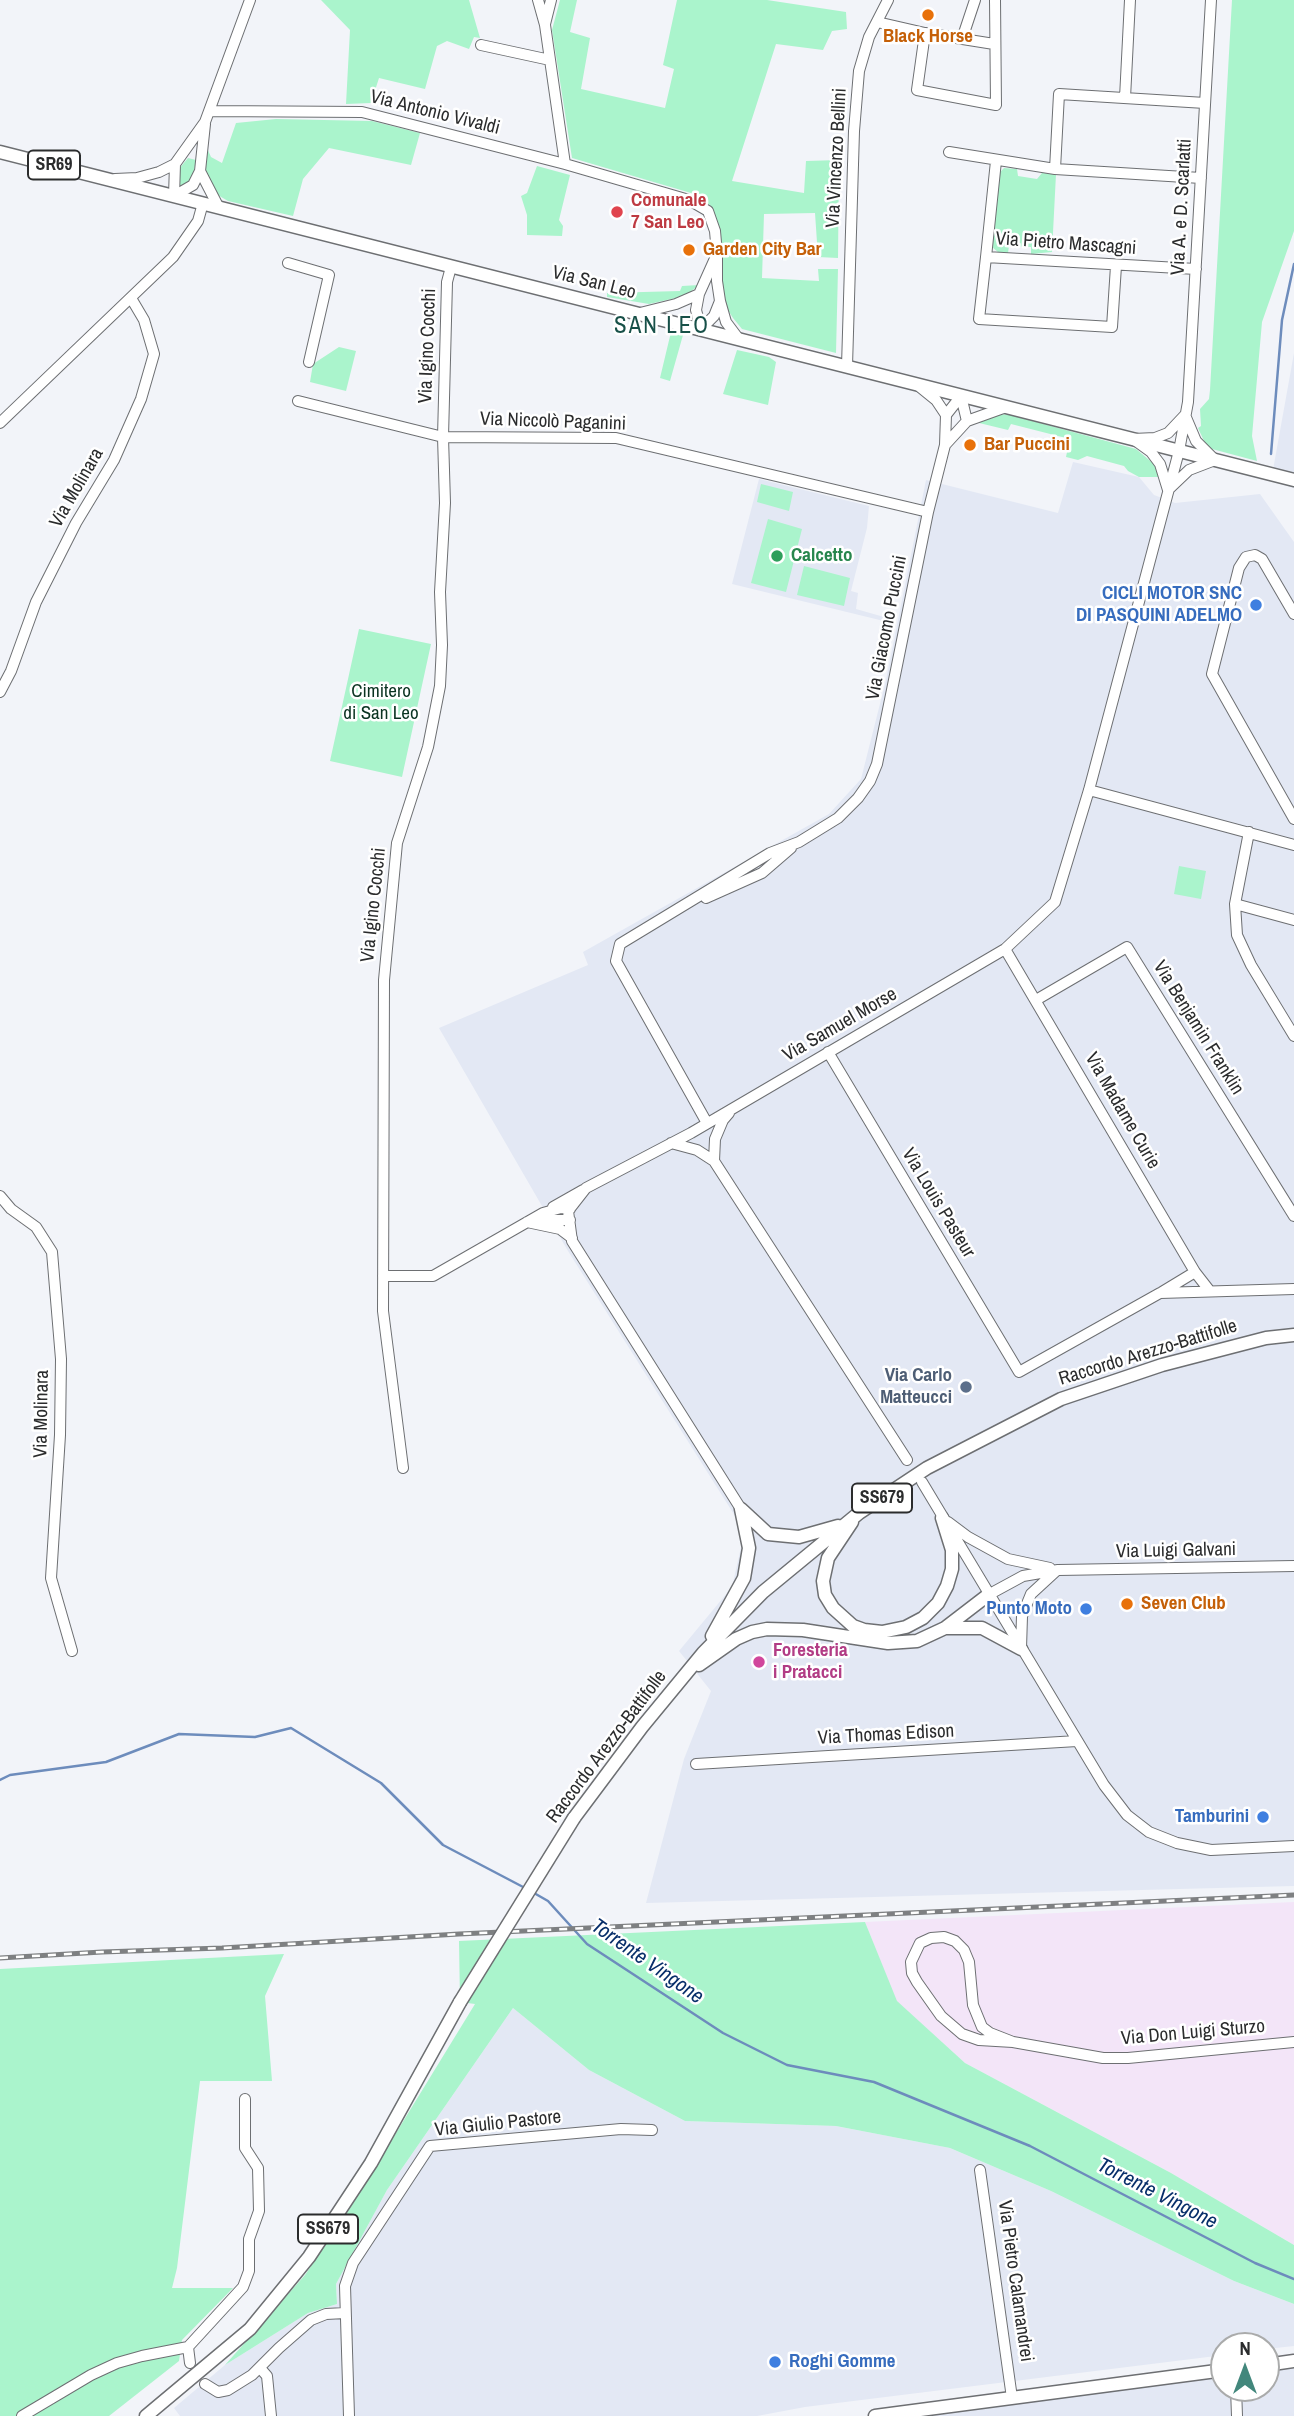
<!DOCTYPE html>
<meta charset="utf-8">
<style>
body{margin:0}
#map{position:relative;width:1294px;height:2416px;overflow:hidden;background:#f2f4f9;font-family:"Archivo Narrow",sans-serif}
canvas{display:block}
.north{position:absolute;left:1210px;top:2332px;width:70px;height:70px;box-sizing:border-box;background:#fff;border:2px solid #aaabab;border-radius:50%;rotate:0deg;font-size:19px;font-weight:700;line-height:28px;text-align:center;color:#2b2c2d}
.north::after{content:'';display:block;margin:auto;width:24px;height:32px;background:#42877c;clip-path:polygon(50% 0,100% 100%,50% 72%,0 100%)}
</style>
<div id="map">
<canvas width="1294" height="2416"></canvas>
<div class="north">N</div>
</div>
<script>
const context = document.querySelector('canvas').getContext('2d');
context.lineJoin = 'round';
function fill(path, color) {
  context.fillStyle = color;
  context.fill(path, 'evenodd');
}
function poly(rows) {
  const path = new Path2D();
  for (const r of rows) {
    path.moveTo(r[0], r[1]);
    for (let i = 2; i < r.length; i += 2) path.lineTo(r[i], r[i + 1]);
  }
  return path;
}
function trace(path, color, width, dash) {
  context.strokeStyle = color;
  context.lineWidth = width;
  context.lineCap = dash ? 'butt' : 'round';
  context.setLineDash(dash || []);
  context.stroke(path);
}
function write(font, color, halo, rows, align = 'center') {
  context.font = font + ' "Archivo Narrow",sans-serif';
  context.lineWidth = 5;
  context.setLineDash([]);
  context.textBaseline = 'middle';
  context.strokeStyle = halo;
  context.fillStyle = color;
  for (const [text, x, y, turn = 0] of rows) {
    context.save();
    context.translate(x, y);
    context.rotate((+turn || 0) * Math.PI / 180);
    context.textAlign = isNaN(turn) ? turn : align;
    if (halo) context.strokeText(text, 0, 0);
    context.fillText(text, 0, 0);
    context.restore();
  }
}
const commercial = poly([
 [1294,1902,1294,2245,1171,2173,965,2063,896,2001,865,1922]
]);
const built = poly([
 [1294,353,1294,488,1271,481],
 [1073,462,1139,477,1154,495,1175,503,1260,494,1294,542,1294,1886,646,1903,684,1759,711,1691,679,1651,732,1587,742,1543,735,1516,568,1251,439,1028,588,965,583,952,829,814,861,779,886,680,926,480,1058,513],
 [759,479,869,506,867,528,851,591,858,593,856,609,891,619,892,623,732,584],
 [513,2008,589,2070,685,2121,836,2126,950,2148,1051,2191,1234,2281,1294,2304,1294,2346,1266,2349,1266,2346,1224,2346,1224,2355,805,2407,757,2416,180,2416,174,2408,225,2365,308,2313,337,2304,336,2284,387,2190],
 [1294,2361,1294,2416,875,2416,1224,2370,1224,2388,1266,2388,1266,2365]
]);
const green = poly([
 [321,0,469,0,480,38,474,37,469,49,447,41,437,46,425,89,379,78,371,103,346,104,350,30],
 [560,0,577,0,570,32,590,38,581,89,665,108,674,69,663,65,677,0,767,0,846,12,847,29,832,31,823,50,776,44,732,181,804,193,806,161,839,160,838,258,818,257,815,213,764,214,762,278,819,281,818,269,838,269,836,353,742,329,733,318,722,301,719,230,710,205,691,193,572,158,552,30],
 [1232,0,1294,0,1294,231,1262,322,1252,436,1257,461,1212,449,1205,443,1198,428,1201,426,1200,409,1209,399,1210,390],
 [276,119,372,121,420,133,411,165,329,148,303,179,293,216,228,201,216,194,208,182,205,169,207,148,211,157,222,163,236,123],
 [188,158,196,160,193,176,188,184,181,187,178,183,178,170],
 [537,166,570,175,559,220,563,226,562,236,527,235,527,215,521,196,527,193],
 [1004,168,1017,169,1018,176,1037,179,1042,173,1056,174,1052,252,1031,254,1031,247,1009,246,1008,253,998,252,992,247,999,173],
 [699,285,685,296,649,304,607,297,607,293,680,291,682,286],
 [671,332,683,335,670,381,660,378],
 [339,347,356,351,346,391,310,382,313,364],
 [737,350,769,357,776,362,768,405,723,394],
 [999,414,1010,415,1136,449,1154,464,1161,477,1139,477,1128,471,1124,466,1087,456,1078,460,1066,457,1068,447,1066,438,1062,437,1011,424,1008,430,975,422],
 [761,484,793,492,789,511,757,502],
 [768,519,802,529,786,592,751,583],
 [804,566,850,578,844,606,797,595],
 [359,629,431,644,402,777,330,761],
 [1179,866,1206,871,1201,899,1174,894],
 [865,1922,897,2001,965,2063,1171,2173,1294,2245,1294,2304,1234,2281,1051,2191,950,2148,836,2126,685,2121,589,2070,513,2008,387,2190,336,2284,337,2304,308,2313,225,2365,305,2275,347,2213,475,2004,460,2002,459,1941],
 [284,1954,265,1996,272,2081,200,2081,177,2268,172,2288,233,2288,182,2340,179,2361,109,2416,0,2416,0,1969]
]);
const stream = poly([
 [1271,454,1282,320,1294,264],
 [0,1780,10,1775,106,1762,179,1734,255,1737,291,1728,381,1783,443,1845,525,1888],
 [534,1893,548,1901,587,1944,723,2033,787,2065,874,2082,1030,2146,1255,2263,1294,2279]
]);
const minor = poly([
 [538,0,545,25,565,164,689,200,708,211,715,231,717,254,717,281,720,301,714,316,701,329,696,310,699,294,717,254],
 [877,22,925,33,994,44],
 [545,24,551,0],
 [925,33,917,90,996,105,995,0],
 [962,39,975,0],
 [481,45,550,60],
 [1125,98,1130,0],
 [210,111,362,112,565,164],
 [205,124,200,171,218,206],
 [949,152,1055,169,1201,178],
 [996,161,986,257,1196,269],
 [175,164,174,196,193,185,200,171],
 [1055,169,1059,94,1205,103],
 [115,179,137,178,159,172,175,164,205,122,250,0],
 [986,257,979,319,1112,327,1116,266],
 [288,263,329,275,309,362],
 [720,301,726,322,738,338],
 [640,313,676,304,699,294],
 [847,366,854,131,859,71,869,37,888,0],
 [920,387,936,400,946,415],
 [298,401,443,437,616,438,928,512],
 [1185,415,1196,441,1215,460,1189,470,1168,490,1160,464,1151,452,1133,439,1155,438,1168,433,1185,415],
 [967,421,1006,407],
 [0,423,173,257,198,221,203,203],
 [1294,614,1262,559,1255,555,1246,557,1239,568,1212,674,1294,819],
 [0,692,11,671,36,602,76,523,114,460,141,399,154,354,144,320,131,298],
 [1089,790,1294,845],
 [1249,832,1235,904,1237,935,1251,965,1294,1036],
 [706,898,762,873,791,848],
 [1235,904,1294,920],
 [1005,949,1195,1272,1209,1290],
 [1036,1000,1127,947,1294,1216],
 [828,1052,1019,1372,1160,1293,1294,1289],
 [707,1123,616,961,620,944,770,853,799,842,838,818,858,798,870,781,877,764,928,512,945,445,967,421,961,396,946,415,945,445],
 [671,1143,697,1150,714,1161,907,1460],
 [714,1161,715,1139,723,1120,729,1113],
 [0,1196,11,1209,36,1227,52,1252,61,1359,60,1435,51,1578,72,1651],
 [553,1207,583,1190],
 [541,1220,570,1220],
 [527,1222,560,1229,572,1238],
 [383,1276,433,1276,543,1213,561,1208,570,1209],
 [1162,1292,1195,1272],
 [403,1468,383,1311,384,980,397,843,428,747,440,686,442,645,440,592,445,503,443,437,447,282,451,267],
 [922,1482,1104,1785,1127,1815,1149,1832,1177,1843,1211,1850,1294,1846],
 [741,1509,572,1241,568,1211,586,1188,691,1133,1005,949,1055,902,1089,790,1179,451,1188,402,1211,0],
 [948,1522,968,1537,1008,1559,1050,1568],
 [988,1595,1023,1576,1058,1570,1294,1566],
 [1021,1648,1022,1616,1031,1594,1056,1571],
 [696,1764,1077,1741],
 [1013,2042,990,2033,982,2027,973,2005,969,1962,964,1950,955,1941,944,1937,931,1938,920,1943,911,1962,912,1973,917,1982,941,2016,962,2034,979,2040,1013,2042,1103,2058,1128,2058,1294,2042],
 [980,2170,1012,2398],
 [188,2347,243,2287,249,2271,249,2239,259,2211,258,2168,245,2148,245,2099],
 [260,2368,267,2376,271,2416],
 [205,2384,218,2392,228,2390,252,2375,279,2348,311,2320,326,2314,345,2313],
 [1236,2388,1237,2416],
 [22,2416,91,2375,117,2363,142,2356,188,2347,190,2363],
 [349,2416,345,2286,353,2263,430,2146,621,2129,652,2130]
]);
const major = poly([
 [0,152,1294,480],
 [741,1509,768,1534,799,1537,838,1526],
 [852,1522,828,1558,823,1581,825,1595,833,1608,853,1626,864,1630,882,1632,906,1627,923,1618,938,1603,947,1586,952,1569,952,1550,942,1518],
 [945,1628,982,1628,1021,1649],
 [712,1636,744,1578,749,1548,741,1509],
 [699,1665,736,1639,752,1632,767,1629,803,1630,888,1643,917,1641,945,1628,988,1595],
 [574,1818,642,1727,703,1653,763,1592,859,1513,927,1468,1061,1399,1162,1365,1266,1338,1294,1335],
 [1266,2365,1294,2361],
 [146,2416,250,2329,309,2257,371,2163,460,2002],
 [875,2416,1224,2370]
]);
const rail = poly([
 [0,1958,102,1952,222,1948,459,1934,1294,1895]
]);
const majorBridge = poly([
 [460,2002,574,1818]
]);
const markers = [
 [928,15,7,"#e8710a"],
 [617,212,7,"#e0444e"],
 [689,250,7,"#e8710a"],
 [970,445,7,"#e8710a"],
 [777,556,7,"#2e9e5b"],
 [1256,605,7,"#3f7fe0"],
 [966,1387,7,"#5c6f8a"],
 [1127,1604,7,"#e8710a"],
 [1086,1609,7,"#3f7fe0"],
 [759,1662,7,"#d1479c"],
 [1263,1817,7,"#3f7fe0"],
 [775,2362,7,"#3f7fe0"]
];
const shields = [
 [54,165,52],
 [882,1498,60],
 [328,2229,60]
];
const shieldNames = [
 ["SR69",54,165],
 ["SS679",882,1498],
 ["SS679",328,2229]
];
const foodNames = [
 ["Black Horse",928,37,"center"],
 ["Garden City Bar",703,250],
 ["Bar Puccini",984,445],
 ["Seven Club",1141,1604]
];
const streetNames = [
 ["Via Antonio Vivaldi",435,113,14],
 ["Via Vincenzo Bellini",837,158,-87],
 ["Via A. e D. Scarlatti",1182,207,-87],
 ["Via Pietro Mascagni",1066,244,4],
 ["Via San Leo",594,283,14],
 ["Via Igino Cocchi",428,346,-88],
 ["Via Niccolò Paganini",553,422,2],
 ["Via Molinara",77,488,-60],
 ["Via Giacomo Puccini",887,628,-79],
 ["Via Igino Cocchi",374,905,-84],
 ["Via Samuel Morse",840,1025,-30],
 ["Via Benjamin Franklin",1198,1028,58],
 ["Via Madame Curie",1122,1111,60],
 ["Via Louis Pasteur",938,1203,59],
 ["Raccordo Arezzo-Battifolle",1148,1353,-17],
 ["Via Molinara",42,1414,-89],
 ["Via Luigi Galvani",1176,1551,-1],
 ["Via Thomas Edison",886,1735,-3],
 ["Raccordo Arezzo-Battifolle",607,1747,-53],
 ["Via Don Luigi Sturzo",1193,2033,-5],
 ["Via Giulio Pastore",498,2124,-6],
 ["Via Pietro Calamandrei",1015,2281,82]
];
const healthNames = [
 ["Comunale",631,201],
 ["7 San Leo",631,223]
];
const leisureNames = [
 ["Calcetto",791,556]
];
const shopNames = [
 ["CICLI MOTOR SNC",1242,594],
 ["DI PASQUINI ADELMO",1242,616],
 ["Punto Moto",1072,1609],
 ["Tamburini",1249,1817],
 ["Roghi Gomme",789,2362,"left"]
];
const parkNames = [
 ["Cimitero",381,692],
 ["di San Leo",381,714]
];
const serviceNames = [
 ["Via Carlo",952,1376],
 ["Matteucci",952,1398]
];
const hotelNames = [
 ["Foresteria",773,1651],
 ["i Pratacci",773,1673]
];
const waterNames = [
 ["Torrente Vingone",647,1962,35],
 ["Torrente Vingone",1157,2194,27]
];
const quarterNames = [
 ["SAN LEO",662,327]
];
fill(commercial, '#f3e5f8');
fill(built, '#e3e8f4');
fill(green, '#aaf4cc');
trace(stream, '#6d8cbc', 2.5);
trace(minor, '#6d6f72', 12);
trace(major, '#6d6f72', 15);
trace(minor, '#fff', 10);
trace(major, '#fff', 12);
trace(rail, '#7e8082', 5);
trace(rail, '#fff', 2.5, [8]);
trace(majorBridge, '#6d6f72', 15, []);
trace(majorBridge, '#fff', 12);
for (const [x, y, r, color] of markers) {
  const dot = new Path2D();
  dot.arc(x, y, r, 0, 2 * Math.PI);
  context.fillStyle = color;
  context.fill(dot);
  trace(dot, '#fff', 2.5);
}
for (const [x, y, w] of shields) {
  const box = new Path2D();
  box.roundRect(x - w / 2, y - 14.5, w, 29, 5);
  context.fillStyle = '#fff';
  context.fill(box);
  trace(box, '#2b2c2d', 2);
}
write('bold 18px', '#2b2c2d', null, shieldNames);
write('bold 19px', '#c56008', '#fff', foodNames, 'left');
write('19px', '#2b2c2d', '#fff', streetNames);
write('bold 19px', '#be3a42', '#fff', healthNames, 'left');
write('bold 19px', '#27864d', '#fff', leisureNames, 'left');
write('bold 19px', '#366cbe', '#fff', shopNames, 'right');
write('19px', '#0a3321', '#fff', parkNames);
write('bold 19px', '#4e5e75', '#fff', serviceNames, 'right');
write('bold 19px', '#b23c85', '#fff', hotelNames, 'left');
write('italic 21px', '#082f6a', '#fff', waterNames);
context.letterSpacing = '2px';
write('23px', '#175048', '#fff', quarterNames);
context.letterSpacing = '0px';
</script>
